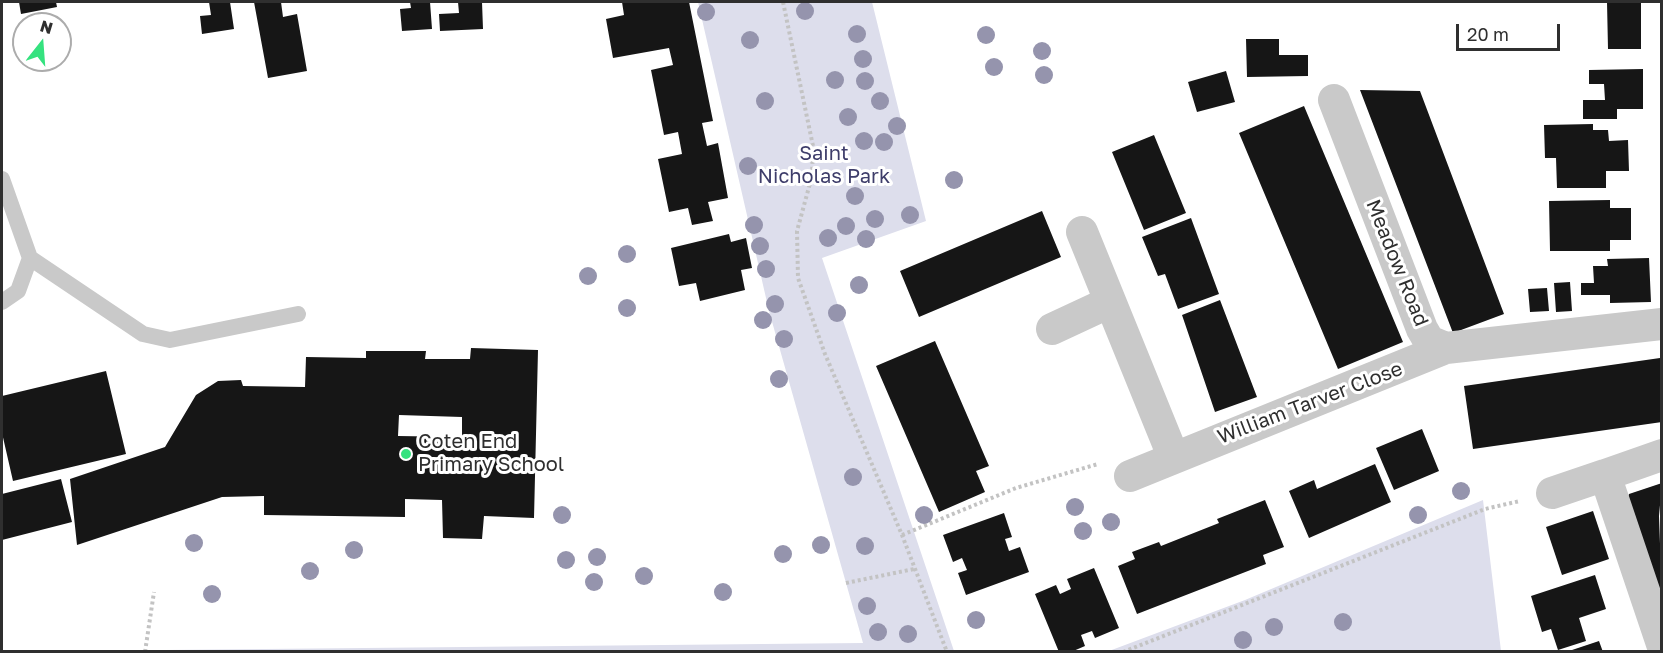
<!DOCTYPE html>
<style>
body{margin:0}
#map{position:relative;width:1663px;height:653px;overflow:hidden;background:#fff;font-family:"Golos Text",sans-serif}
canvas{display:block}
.frame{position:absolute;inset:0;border:3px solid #2f2f2f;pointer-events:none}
.north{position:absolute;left:12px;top:12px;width:60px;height:60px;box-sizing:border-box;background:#fff;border:2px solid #acacac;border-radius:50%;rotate:17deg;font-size:16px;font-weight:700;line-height:24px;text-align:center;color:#2f2f2f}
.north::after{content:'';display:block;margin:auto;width:21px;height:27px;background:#35e27f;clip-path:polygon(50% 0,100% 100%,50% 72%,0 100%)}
.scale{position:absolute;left:1456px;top:24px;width:104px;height:27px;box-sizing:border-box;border:3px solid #2f2f2f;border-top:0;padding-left:8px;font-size:18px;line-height:21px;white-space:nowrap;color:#2f2f2f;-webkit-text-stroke:4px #fff;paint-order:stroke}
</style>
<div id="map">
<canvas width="1663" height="653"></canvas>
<div class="frame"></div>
<div class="north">N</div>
<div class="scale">20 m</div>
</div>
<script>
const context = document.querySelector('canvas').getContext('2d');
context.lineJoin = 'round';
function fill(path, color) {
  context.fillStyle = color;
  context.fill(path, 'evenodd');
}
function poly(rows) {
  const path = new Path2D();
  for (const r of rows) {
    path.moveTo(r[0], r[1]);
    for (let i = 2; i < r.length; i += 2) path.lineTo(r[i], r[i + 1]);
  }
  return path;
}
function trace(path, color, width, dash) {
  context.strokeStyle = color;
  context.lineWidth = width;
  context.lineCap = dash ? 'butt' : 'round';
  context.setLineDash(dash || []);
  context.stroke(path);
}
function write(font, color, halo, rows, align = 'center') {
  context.font = font + ' "Golos Text",sans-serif';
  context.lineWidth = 6;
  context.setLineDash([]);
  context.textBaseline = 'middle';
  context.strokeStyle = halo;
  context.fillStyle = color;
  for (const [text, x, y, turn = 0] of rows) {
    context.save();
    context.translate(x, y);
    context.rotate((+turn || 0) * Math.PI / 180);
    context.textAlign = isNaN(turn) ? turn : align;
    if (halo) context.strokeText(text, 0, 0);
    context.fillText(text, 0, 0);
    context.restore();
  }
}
const green = poly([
 [698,2,872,2,926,221,822,258,954,651,65,651,863,643,769,311],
 [1483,500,1501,651,1109,651,1245,600]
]);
const building = poly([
 [19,2,56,2,57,7,21,14],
 [209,2,230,2,234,29,202,34,200,16,211,15],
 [254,2,281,2,283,17,297,14,307,71,268,78],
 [410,2,430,2,432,29,402,31,400,9,411,8],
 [458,2,482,2,483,29,440,31,439,14,459,13],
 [622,2,689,2,713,121,702,123,707,146,718,143,728,198,708,202,713,221,692,225,688,208,669,212,658,159,682,154,678,132,664,135,651,70,673,65,669,48,613,58,606,19,624,15],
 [1607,2,1641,2,1641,49,1608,49],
 [1246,39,1279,39,1279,55,1308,55,1308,76,1247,77],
 [1643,69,1643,109,1617,109,1617,119,1583,119,1583,100,1605,100,1604,84,1589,84,1589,70],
 [1226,71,1235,102,1197,112,1188,82],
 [1360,90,1420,91,1504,314,1453,333],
 [1304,106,1403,342,1338,369,1239,133],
 [1593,124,1593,130,1608,130,1609,141,1628,140,1629,171,1606,171,1606,188,1557,188,1556,158,1545,158,1544,125],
 [1154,135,1186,213,1144,230,1112,152],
 [1610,200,1610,208,1631,208,1631,240,1610,240,1610,251,1550,251,1549,201],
 [1042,211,1061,257,919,317,900,271],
 [1191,218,1219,294,1178,309,1165,274,1158,276,1142,237],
 [729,234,731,242,746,238,752,268,741,270,745,290,700,301,696,283,679,286,671,248],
 [1649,258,1651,302,1610,303,1610,295,1581,295,1581,283,1594,283,1593,266,1608,266,1607,259],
 [1570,282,1572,311,1556,312,1554,283],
 [1547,288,1549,311,1530,312,1528,289],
 [1220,300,1257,397,1215,412,1182,315],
 [935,341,989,466,976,471,985,492,939,512,876,366],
 [471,348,538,350,534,518,484,516,482,539,443,538,442,500,405,499,405,517,264,515,264,496,222,497,77,545,70,479,165,447,196,395,218,381,241,380,243,386,305,387,306,357,366,358,366,351,426,351,425,359,470,359],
 [399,415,462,417,462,437,398,436],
 [1660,358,1662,422,1473,449,1464,386],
 [106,371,126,454,13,481,2,433,2,396],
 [1422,429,1439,471,1394,490,1376,448],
 [1375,464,1391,502,1309,538,1289,491,1314,480,1317,489],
 [61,479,72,522,2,540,2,494],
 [1662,483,1659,516,1662,599,1625,506,1629,494],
 [1265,500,1284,547,1263,555,1266,564,1137,614,1118,566,1135,559,1132,552,1159,542,1161,546,1219,523,1217,519],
 [1593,511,1609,559,1562,575,1546,527],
 [1004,513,1012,537,1005,539,1009,551,1020,547,1029,572,966,595,958,573,967,570,962,558,953,562,943,535],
 [1094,568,1119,628,1095,638,1092,631,1081,635,1085,646,1071,652,1059,652,1035,594,1056,585,1060,594,1071,589,1067,579],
 [1595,575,1606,609,1579,618,1586,641,1558,650,1551,629,1542,632,1531,596],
 [1599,641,1603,652,1569,652,1569,651]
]);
const path = poly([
 [783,2,813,146,812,176,797,231,798,278,825,354,902,535,947,652],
 [902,535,1016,488,1098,464],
 [846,583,914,569],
 [145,652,154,592],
 [1123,652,1485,509,1520,501]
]);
const lane = poly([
 [2,179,30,258,143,334,170,340,298,314],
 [2,302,18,291,30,258]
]);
const street = poly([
 [1334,100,1422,329,1429,341,1446,348,1662,324],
 [1082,232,1173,456],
 [1052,329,1110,302],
 [1662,455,1605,475,1662,644],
 [1130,476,1446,348],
 [1552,493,1605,475]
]);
const trees = [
 [805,11],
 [706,12],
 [857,34],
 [986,35],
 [750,40],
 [1042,51],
 [863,59],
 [994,67],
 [1044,75],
 [835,80],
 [865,81],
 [765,101],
 [880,101],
 [848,117],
 [897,126],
 [864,141],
 [884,142],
 [748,166],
 [954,180],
 [855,196],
 [910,215],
 [875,219],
 [754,225],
 [846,226],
 [828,238],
 [866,239],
 [760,246],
 [627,254],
 [766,269],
 [588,276],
 [859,285],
 [775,304],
 [627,308],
 [837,313],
 [763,320],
 [784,339],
 [779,379],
 [853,477],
 [1461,491],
 [1075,507],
 [562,515],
 [924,515],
 [1418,515],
 [1111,522],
 [1083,531],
 [194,543],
 [821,545],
 [865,546],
 [354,550],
 [783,554],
 [597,557],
 [566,560],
 [310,571],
 [644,576],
 [594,582],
 [723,592],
 [212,594],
 [867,606],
 [976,620],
 [1343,622],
 [1274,627],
 [878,632],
 [908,634],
 [1243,640]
];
const markers = [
 [406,454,6,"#35e27f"]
];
const parkNames = [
 ["Saint",824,154],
 ["Nicholas Park",824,177]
];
const streetNames = [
 ["Meadow Road",1397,263,68],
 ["William Tarver Close",1310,403,-21]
];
const poiNames = [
 ["Coten End",418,442],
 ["Primary School",418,465]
];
fill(green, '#dddeec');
fill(building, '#161616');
trace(path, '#c3c3c3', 4, [3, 3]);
trace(lane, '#c9c9c9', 16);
trace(street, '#c9c9c9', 32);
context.fillStyle = '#9594ad';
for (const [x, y] of trees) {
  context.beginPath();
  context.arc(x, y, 9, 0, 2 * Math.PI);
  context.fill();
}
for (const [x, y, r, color] of markers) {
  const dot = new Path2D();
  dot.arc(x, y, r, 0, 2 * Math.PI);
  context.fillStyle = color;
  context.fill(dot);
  trace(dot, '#fff', 2);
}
write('20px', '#3e3d6a', '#fff', parkNames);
write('20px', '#2f2f2f', '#fff', streetNames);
write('20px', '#2f2f2f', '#fff', poiNames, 'left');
</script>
